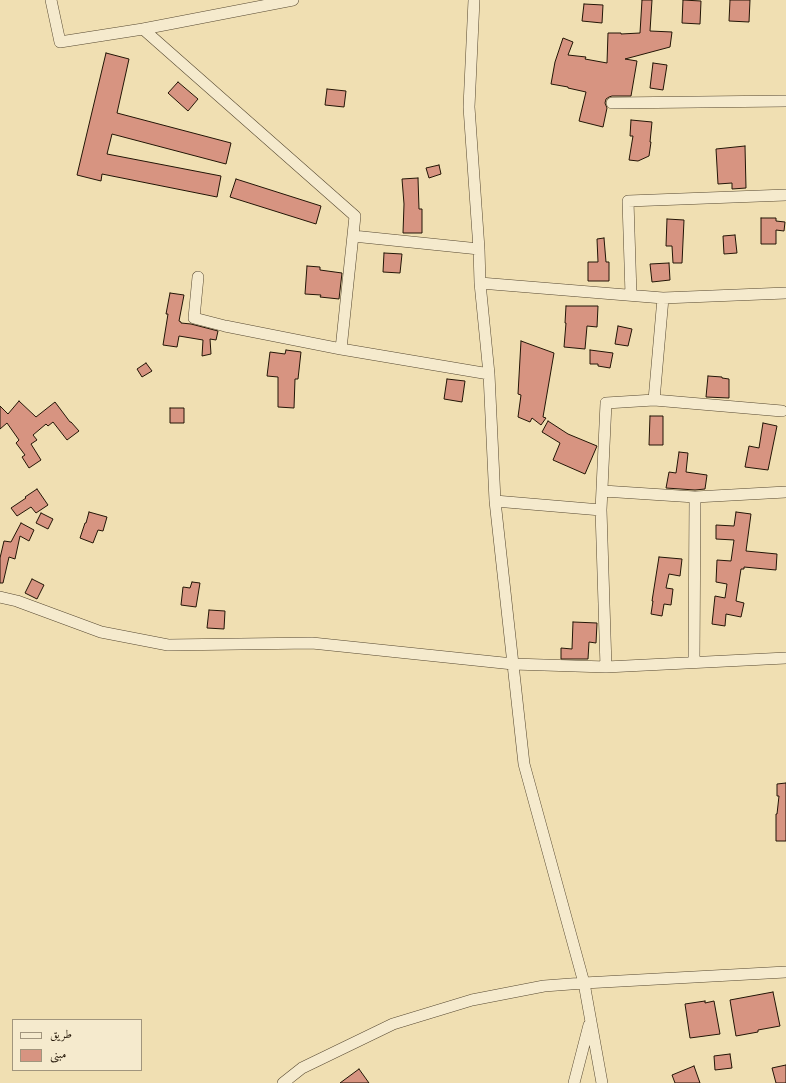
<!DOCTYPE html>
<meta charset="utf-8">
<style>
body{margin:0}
#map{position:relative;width:786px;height:1083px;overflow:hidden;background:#f0dfb2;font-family:"IM FELL English",Amiri,serif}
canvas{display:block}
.legend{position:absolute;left:12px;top:1019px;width:130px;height:52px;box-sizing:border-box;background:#f5eacd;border:1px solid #a1957d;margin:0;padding:5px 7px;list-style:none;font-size:12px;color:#221506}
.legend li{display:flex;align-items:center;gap:8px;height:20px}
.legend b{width:20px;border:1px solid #a1957d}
</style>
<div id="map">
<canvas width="786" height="1083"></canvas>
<ul class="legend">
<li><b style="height:5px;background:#f5eacd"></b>طريق</li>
<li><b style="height:11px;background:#d79481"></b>مبنى</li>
</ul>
</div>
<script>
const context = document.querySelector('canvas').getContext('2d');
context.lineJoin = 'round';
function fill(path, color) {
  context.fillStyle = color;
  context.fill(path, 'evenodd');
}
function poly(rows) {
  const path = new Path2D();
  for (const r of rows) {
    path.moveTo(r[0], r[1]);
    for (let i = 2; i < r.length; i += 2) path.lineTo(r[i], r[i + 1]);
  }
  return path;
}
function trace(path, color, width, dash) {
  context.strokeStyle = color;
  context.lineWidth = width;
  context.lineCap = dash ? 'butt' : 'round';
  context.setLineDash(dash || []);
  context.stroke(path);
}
const building = poly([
 [642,0,652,0,650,31,672,32,670,47,625,59,637,61,631,96,612,96,609,97,606,99,605,103,607,108,603,127,579,121,586,92,568,88,568,87,551,84,555,62,563,38,573,42,568,55,586,57,585,59,607,63,608,33,621,33,621,34,640,33,642,0],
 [683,0,701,1,700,24,682,23,683,0],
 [730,0,750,0,749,22,729,21,730,0],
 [584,4,603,5,602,23,582,21,584,4],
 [106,53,129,59,117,113,231,143,226,164,112,134,107,154,221,176,217,197,102,174,101,181,77,175,106,53],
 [653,63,667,65,663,90,650,88,653,63],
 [178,82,198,99,188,111,168,93,178,82],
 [327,89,346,91,344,107,325,105,327,89],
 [631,120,652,122,650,142,651,142,649,156,638,161,629,160,633,136,630,136,631,120],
 [745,146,746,188,732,189,732,183,718,184,716,149,745,146],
 [439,165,441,174,429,178,426,168,439,165],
 [418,178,419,209,422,209,422,233,403,233,404,204,402,179,418,178],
 [236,179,321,206,316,224,230,197,236,179],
 [761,218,776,218,776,221,785,222,784,231,776,230,776,244,761,244,761,218],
 [667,219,684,220,682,263,673,263,672,246,666,246,667,219],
 [735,235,737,253,724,254,723,236,735,235],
 [604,238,606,262,609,262,609,281,588,281,588,262,598,262,597,239,604,238],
 [384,253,402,254,400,273,383,272,384,253],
 [669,263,670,280,652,282,650,264,669,263],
 [307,266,320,267,320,270,342,273,339,299,320,297,321,295,305,294,307,266],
 [170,293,184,295,179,321,181,322,181,323,191,324,218,331,216,340,210,339,211,354,202,356,203,340,179,336,177,347,163,345,168,314,166,314,170,293],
 [566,306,598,306,597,327,587,326,585,349,564,347,566,323,565,323,566,306],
 [618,326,632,329,628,346,615,344,618,326],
 [521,341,554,353,543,417,546,418,541,425,532,418,530,422,518,417,521,395,518,394,521,341],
 [286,350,301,352,298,379,295,379,294,408,278,407,278,377,267,376,270,352,285,354,286,350],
 [590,350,613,353,610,368,598,366,598,364,590,364,590,350],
 [146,363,152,371,142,377,137,369,146,363],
 [708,376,722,377,722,378,729,379,729,398,706,397,708,376],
 [447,379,465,381,462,402,444,399,447,379],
 [19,401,36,417,55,402,70,422,71,422,79,431,67,440,53,422,48,426,46,424,33,435,37,440,31,444,41,460,29,468,22,457,25,455,16,443,19,440,7,423,0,429,0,406,8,414,19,401],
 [170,408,184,408,184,423,170,423,170,408],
 [650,416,663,416,663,445,649,445,650,416],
 [548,421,568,434,597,446,585,474,553,460,560,443,542,432,548,421],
 [763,423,777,426,768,470,745,467,749,446,759,448,763,423],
 [679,452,688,453,686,472,707,475,705,489,695,490,666,488,669,472,676,473,679,452],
 [37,489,48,505,36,513,31,507,17,516,11,508,26,498,25,497,37,489],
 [89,512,107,517,103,531,98,530,93,543,80,538,85,523,86,523,89,512],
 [736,512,751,514,746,551,777,554,776,570,744,567,744,569,741,569,736,601,744,603,741,617,726,614,725,626,712,624,715,596,725,598,727,584,716,582,717,560,731,561,734,540,716,539,716,525,734,526,736,512],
 [41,513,53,519,48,529,36,523,41,513],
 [21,523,34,530,29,541,20,536,15,559,9,557,3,583,0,583,0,558,4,541,11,542,21,523],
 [659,557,682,559,680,576,669,574,666,588,673,589,671,605,664,604,662,616,651,614,653,601,652,601,659,557],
 [32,579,44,585,37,599,25,593,32,579],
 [192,582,200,583,196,607,181,605,183,587,190,588,192,582],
 [209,610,225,611,224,629,207,628,209,610],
 [573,622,597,623,596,643,589,642,588,659,561,659,561,648,572,649,573,622],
 [786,783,786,841,776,841,776,814,777,814,779,796,777,796,777,784,786,783],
 [773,992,780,1026,758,1030,758,1032,736,1036,730,1000,773,992],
 [705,1001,705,1003,714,1001,720,1034,690,1038,685,1004,705,1001],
 [730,1054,732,1068,715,1070,714,1056,730,1054],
 [786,1065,786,1083,776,1083,772,1068,786,1065],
 [694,1066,700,1083,675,1083,672,1075,694,1066],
 [359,1069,369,1083,340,1083,359,1069]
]);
const minor = poly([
 [51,0,60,42,143,29,293,0],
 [474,0,469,107,479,249,480,283,489,374,495,501,524,764,584,983,602,1083],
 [143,29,355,216,341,349],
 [612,103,786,101],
 [353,236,479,249],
 [198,277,194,318,225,326,341,349,489,374],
 [480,283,663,298,786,293],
 [631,295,628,201,786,195],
 [654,400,663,298],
 [603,491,695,497,786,492],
 [495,501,601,510],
 [0,597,17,601,101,632,168,645,312,643,513,664,606,667,786,658],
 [694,662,695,497],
 [606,667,601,510,606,403,654,400,782,411],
 [283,1083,302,1068,393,1024,472,1000,544,986,584,983,786,972],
 [574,1083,589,1025]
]);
fill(building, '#d79481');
trace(building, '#221506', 1);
trace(minor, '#564831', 12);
trace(minor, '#f5eacd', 11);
</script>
